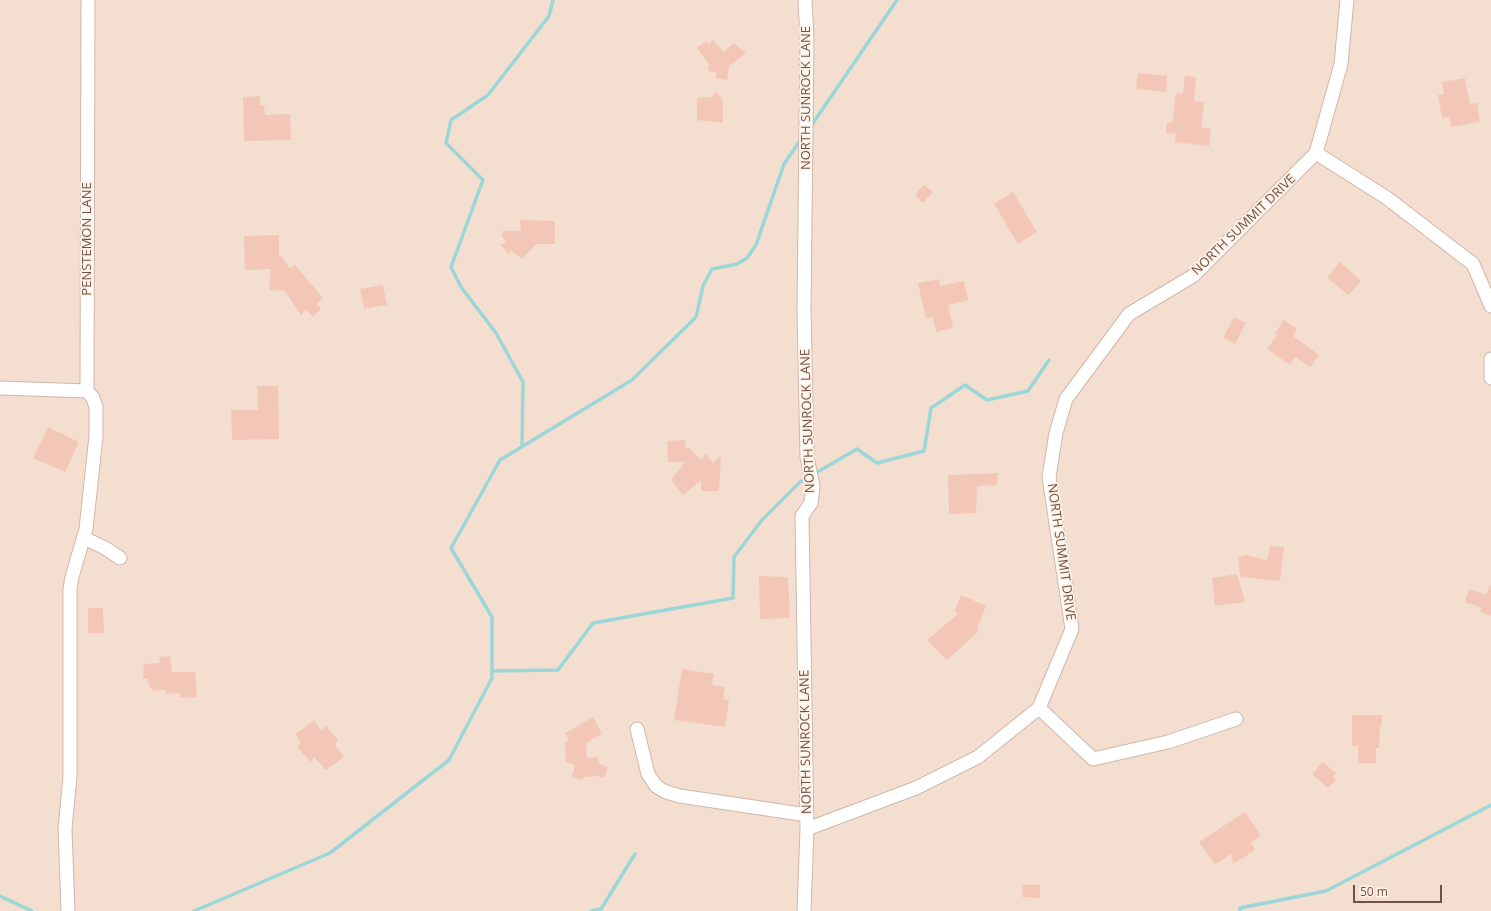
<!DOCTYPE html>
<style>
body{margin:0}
#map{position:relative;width:1491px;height:911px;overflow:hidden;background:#fceee1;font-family:"Open Sans",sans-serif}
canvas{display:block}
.scale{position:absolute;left:1353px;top:885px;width:89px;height:18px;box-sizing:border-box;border:2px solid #745148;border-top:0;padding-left:5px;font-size:12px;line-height:14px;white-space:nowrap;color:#745148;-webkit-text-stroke:3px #fff2e7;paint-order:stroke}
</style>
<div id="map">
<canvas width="1491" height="911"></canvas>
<div class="scale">50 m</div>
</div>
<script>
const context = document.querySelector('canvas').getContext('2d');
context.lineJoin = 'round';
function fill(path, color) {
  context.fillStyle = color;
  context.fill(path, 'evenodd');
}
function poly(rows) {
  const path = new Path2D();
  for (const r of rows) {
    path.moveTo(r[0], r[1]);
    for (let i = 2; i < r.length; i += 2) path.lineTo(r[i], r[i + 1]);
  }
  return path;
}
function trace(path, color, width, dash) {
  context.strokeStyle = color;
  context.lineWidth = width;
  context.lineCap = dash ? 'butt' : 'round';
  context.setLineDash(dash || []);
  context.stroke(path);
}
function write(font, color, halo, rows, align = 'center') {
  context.font = font + ' "Open Sans",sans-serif';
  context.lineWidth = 3.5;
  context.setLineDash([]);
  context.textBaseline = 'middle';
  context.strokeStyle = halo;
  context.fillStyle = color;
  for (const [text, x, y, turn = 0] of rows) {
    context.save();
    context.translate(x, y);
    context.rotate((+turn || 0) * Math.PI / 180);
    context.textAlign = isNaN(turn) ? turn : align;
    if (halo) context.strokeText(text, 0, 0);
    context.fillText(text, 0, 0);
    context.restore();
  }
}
const residential = poly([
 [0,0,1491,0,1491,911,0,911]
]);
const stream = poly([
 [811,126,897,0],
 [522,447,523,382,496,333,461,287,451,267,483,180,446,143,451,120,488,95,549,16,553,0],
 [814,474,857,449,877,463,924,451,931,408,965,385,987,400,1028,391,1049,360],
 [492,671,558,670,593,623,733,598,734,557,762,520,800,482,809,477],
 [0,896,32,911],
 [194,911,330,853,449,760,492,678,492,617,451,548,500,460,632,380,696,317,703,286,712,269,737,264,747,258,756,245,784,164,802,138],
 [591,911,601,909,635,854],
 [1240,911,1240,908,1326,891,1491,805]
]);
const building = poly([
 [713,40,724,52,734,43,746,53,729,66,727,80,716,78,716,72,708,71,709,64,697,48,706,41,709,44],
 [1138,73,1167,76,1166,92,1136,89],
 [1185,76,1196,77,1194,101,1204,102,1201,127,1211,129,1209,146,1175,142,1176,134,1166,133,1167,122,1172,123,1176,93,1183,94],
 [1465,78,1470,104,1477,103,1480,122,1451,127,1449,117,1442,118,1438,95,1444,94,1442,82],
 [717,92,723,102,723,123,697,120,697,98,711,97],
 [260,96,260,106,264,106,265,115,290,114,291,140,244,141,243,97],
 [924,185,933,192,923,203,915,195],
 [1013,192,1037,232,1018,244,994,204],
 [520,220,555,221,555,244,536,244,522,259,511,250,509,254,500,245,506,242,501,235,503,234,502,231,521,231],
 [279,235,279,254,290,268,295,265,323,298,317,304,321,309,313,317,306,310,301,315,285,291,269,290,271,269,245,270,244,236],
 [1340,262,1361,281,1348,295,1327,278],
 [939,279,940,286,964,281,968,300,948,305,953,328,936,332,933,317,926,318,918,283],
 [383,285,387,305,364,309,360,289],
 [1234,317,1246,323,1235,344,1223,338],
 [1284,320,1297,329,1293,336,1319,355,1310,367,1295,357,1290,365,1267,349,1277,335,1275,333],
 [257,386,278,386,279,439,232,440,231,410,258,410],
 [48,427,79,442,65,472,33,458],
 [685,440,686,448,690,448,701,460,706,454,713,463,721,455,719,491,701,491,701,480,683,495,671,480,685,462,668,462,667,441],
 [998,473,997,485,977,486,976,513,949,514,948,475],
 [1270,546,1284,547,1280,581,1240,577,1238,557,1246,555,1267,560],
 [1237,574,1245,602,1215,606,1212,578],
 [759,576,788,577,790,618,760,619],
 [1490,585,1491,585,1491,616,1480,612,1482,608,1465,602,1469,589,1486,595],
 [961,595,986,606,977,629,978,632,947,660,927,640,958,614,955,610],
 [88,608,103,608,104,633,88,633],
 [170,656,172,672,195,672,197,697,180,698,180,693,165,694,166,690,154,691,149,686,148,679,143,679,144,664,160,663,159,657],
 [682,669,714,674,712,685,725,687,723,699,729,700,725,727,674,720],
 [1352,715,1382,715,1381,726,1380,726,1379,748,1376,748,1376,763,1358,763,1358,746,1352,746],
 [593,717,602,734,586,743,587,758,597,757,600,764,608,767,604,778,598,776,585,777,581,780,572,776,575,765,566,762,565,742,569,740,565,733],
 [314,720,321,731,326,726,338,740,335,745,344,757,326,770,314,757,311,762,297,747,301,743,296,734],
 [1323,762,1336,773,1333,777,1336,780,1328,788,1312,774],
 [1245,812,1261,836,1251,842,1255,850,1233,864,1231,854,1215,865,1199,842],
 [1023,885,1040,885,1040,898,1022,897]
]);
const minor = poly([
 [1316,153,1387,198,1473,264,1491,306],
 [1491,359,1491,378],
 [0,388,87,391,88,0],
 [84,538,105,548,120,558],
 [1039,708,1072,629,1049,477,1056,433,1066,399,1129,314,1193,276,1316,153,1341,64,1347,0],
 [637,729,648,774,656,786,666,792,680,796,807,815],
 [807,829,916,788,978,757,1039,708,1093,759,1168,742,1236,719],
 [68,911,65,829,70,776,70,589,72,577,86,529,96,436,96,407,93,398,87,391],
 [804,911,807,829,802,516,811,503,813,486,807,457,804,310,807,39,805,0]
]);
const streetNames = [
 ["NORTH SUNROCK LANE",806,98,-90],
 ["NORTH SUMMIT DRIVE",1244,225,-44],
 ["PENSTEMON LANE",87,239,-90],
 ["NORTH SUNROCK LANE",808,421,-92],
 ["NORTH SUMMIT DRIVE",1061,552,82],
 ["NORTH SUNROCK LANE",806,742,-91]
];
fill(residential, '#f4decf');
trace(stream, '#9bd7d8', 3.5);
fill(building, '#f2c7b8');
trace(minor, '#d0b6ab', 15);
trace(minor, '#fff', 13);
write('13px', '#745148', '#fff2e7', streetNames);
</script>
